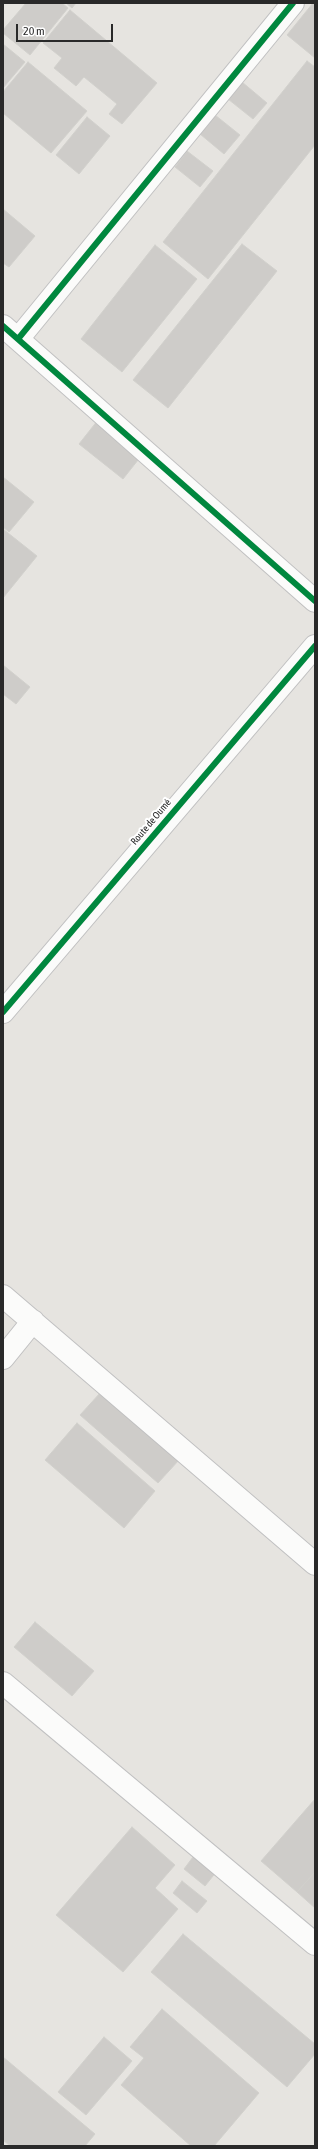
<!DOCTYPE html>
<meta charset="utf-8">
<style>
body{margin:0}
#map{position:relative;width:318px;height:2149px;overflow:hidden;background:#e6e4e0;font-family:"Asap Condensed",sans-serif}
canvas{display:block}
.frame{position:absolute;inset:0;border:4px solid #292929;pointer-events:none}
.scale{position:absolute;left:16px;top:24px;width:97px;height:18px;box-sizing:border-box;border:2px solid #292929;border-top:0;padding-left:5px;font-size:12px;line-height:14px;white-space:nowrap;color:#292929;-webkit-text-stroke:3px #fff;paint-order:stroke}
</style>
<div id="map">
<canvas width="318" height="2149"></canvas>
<div class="frame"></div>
<div class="scale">20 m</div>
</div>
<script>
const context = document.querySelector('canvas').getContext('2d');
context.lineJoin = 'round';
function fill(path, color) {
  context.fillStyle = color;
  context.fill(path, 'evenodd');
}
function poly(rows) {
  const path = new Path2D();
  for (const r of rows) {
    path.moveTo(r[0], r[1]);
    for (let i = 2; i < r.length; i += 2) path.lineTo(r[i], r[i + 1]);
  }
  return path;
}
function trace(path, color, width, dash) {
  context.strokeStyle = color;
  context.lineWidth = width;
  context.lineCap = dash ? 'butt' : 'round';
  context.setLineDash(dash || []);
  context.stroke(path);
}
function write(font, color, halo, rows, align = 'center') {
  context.font = font + ' "Asap Condensed",sans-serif';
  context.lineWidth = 4;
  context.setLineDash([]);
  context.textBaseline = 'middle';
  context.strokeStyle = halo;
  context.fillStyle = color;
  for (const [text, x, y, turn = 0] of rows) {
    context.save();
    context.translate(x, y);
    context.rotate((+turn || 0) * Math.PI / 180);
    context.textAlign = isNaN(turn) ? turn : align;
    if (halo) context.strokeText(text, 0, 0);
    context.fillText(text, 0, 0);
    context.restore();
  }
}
const building = poly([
 [26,3,62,3,68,8,30,55,3,33,3,30,26,3],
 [66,3,76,3,72,8,66,3],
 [313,3,315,3,315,58,287,35,313,3],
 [70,10,157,83,122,124,109,114,117,104,84,77,76,86,54,68,62,58,43,43,70,10],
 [3,44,25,62,3,88,3,44],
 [307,61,315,67,315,145,208,279,163,242,307,61],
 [28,62,87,111,51,153,3,113,3,92,28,62],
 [242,82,267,103,253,119,228,99,242,82],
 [215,115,240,135,224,154,200,134,215,115],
 [87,117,110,136,79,174,56,155,87,117],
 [187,151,213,171,200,187,175,167,187,151],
 [3,209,35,236,9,267,3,263,3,209],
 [242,244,277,271,168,408,133,380,242,244],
 [155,245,197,279,122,372,81,339,155,245],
 [98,420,142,455,123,479,79,444,98,420],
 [3,477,34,502,9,532,3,527,3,477],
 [3,529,37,556,3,598,3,529],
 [3,665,30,687,16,704,3,694,3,665],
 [101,1392,179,1460,158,1483,80,1415,101,1392],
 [77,1423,155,1491,124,1528,45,1460,77,1423],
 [35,1622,94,1671,72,1696,14,1647,35,1622],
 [315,1799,315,1872,297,1892,261,1861,315,1799],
 [132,1827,175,1865,155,1888,178,1909,123,1972,56,1915,132,1827],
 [196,1853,217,1871,205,1886,184,1869,196,1853],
 [315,1872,315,1908,297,1892,315,1872],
 [182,1881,207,1901,197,1913,173,1893,182,1881],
 [183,1934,315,2044,315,2054,287,2087,151,1972,183,1934],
 [162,2009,259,2093,214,2146,191,2146,121,2085,144,2058,130,2047,162,2009],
 [104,2037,132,2061,86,2115,58,2092,104,2037],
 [3,2057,95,2134,85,2146,10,2146,3,2140,3,2057]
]);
const street = poly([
 [3,326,315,601],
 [18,339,293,3],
 [3,1296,315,1564],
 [3,1358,33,1321],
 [3,1683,315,1944]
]);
const secondary = poly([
 [3,1012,315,646]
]);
const cycleway = poly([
 [3,326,315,601],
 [18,339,293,3],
 [3,1012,315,646]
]);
const streetNames = [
 ["Route de Oumé",151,822,-50]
];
fill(building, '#ceccc9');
trace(building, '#d1d0cc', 1);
trace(street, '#c0c0c1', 24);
trace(secondary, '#c0c0c1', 24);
trace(street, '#fbfbfa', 22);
trace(secondary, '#fbfbfa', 22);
trace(cycleway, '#00873e', 6);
write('10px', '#292929', '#fff', streetNames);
</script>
